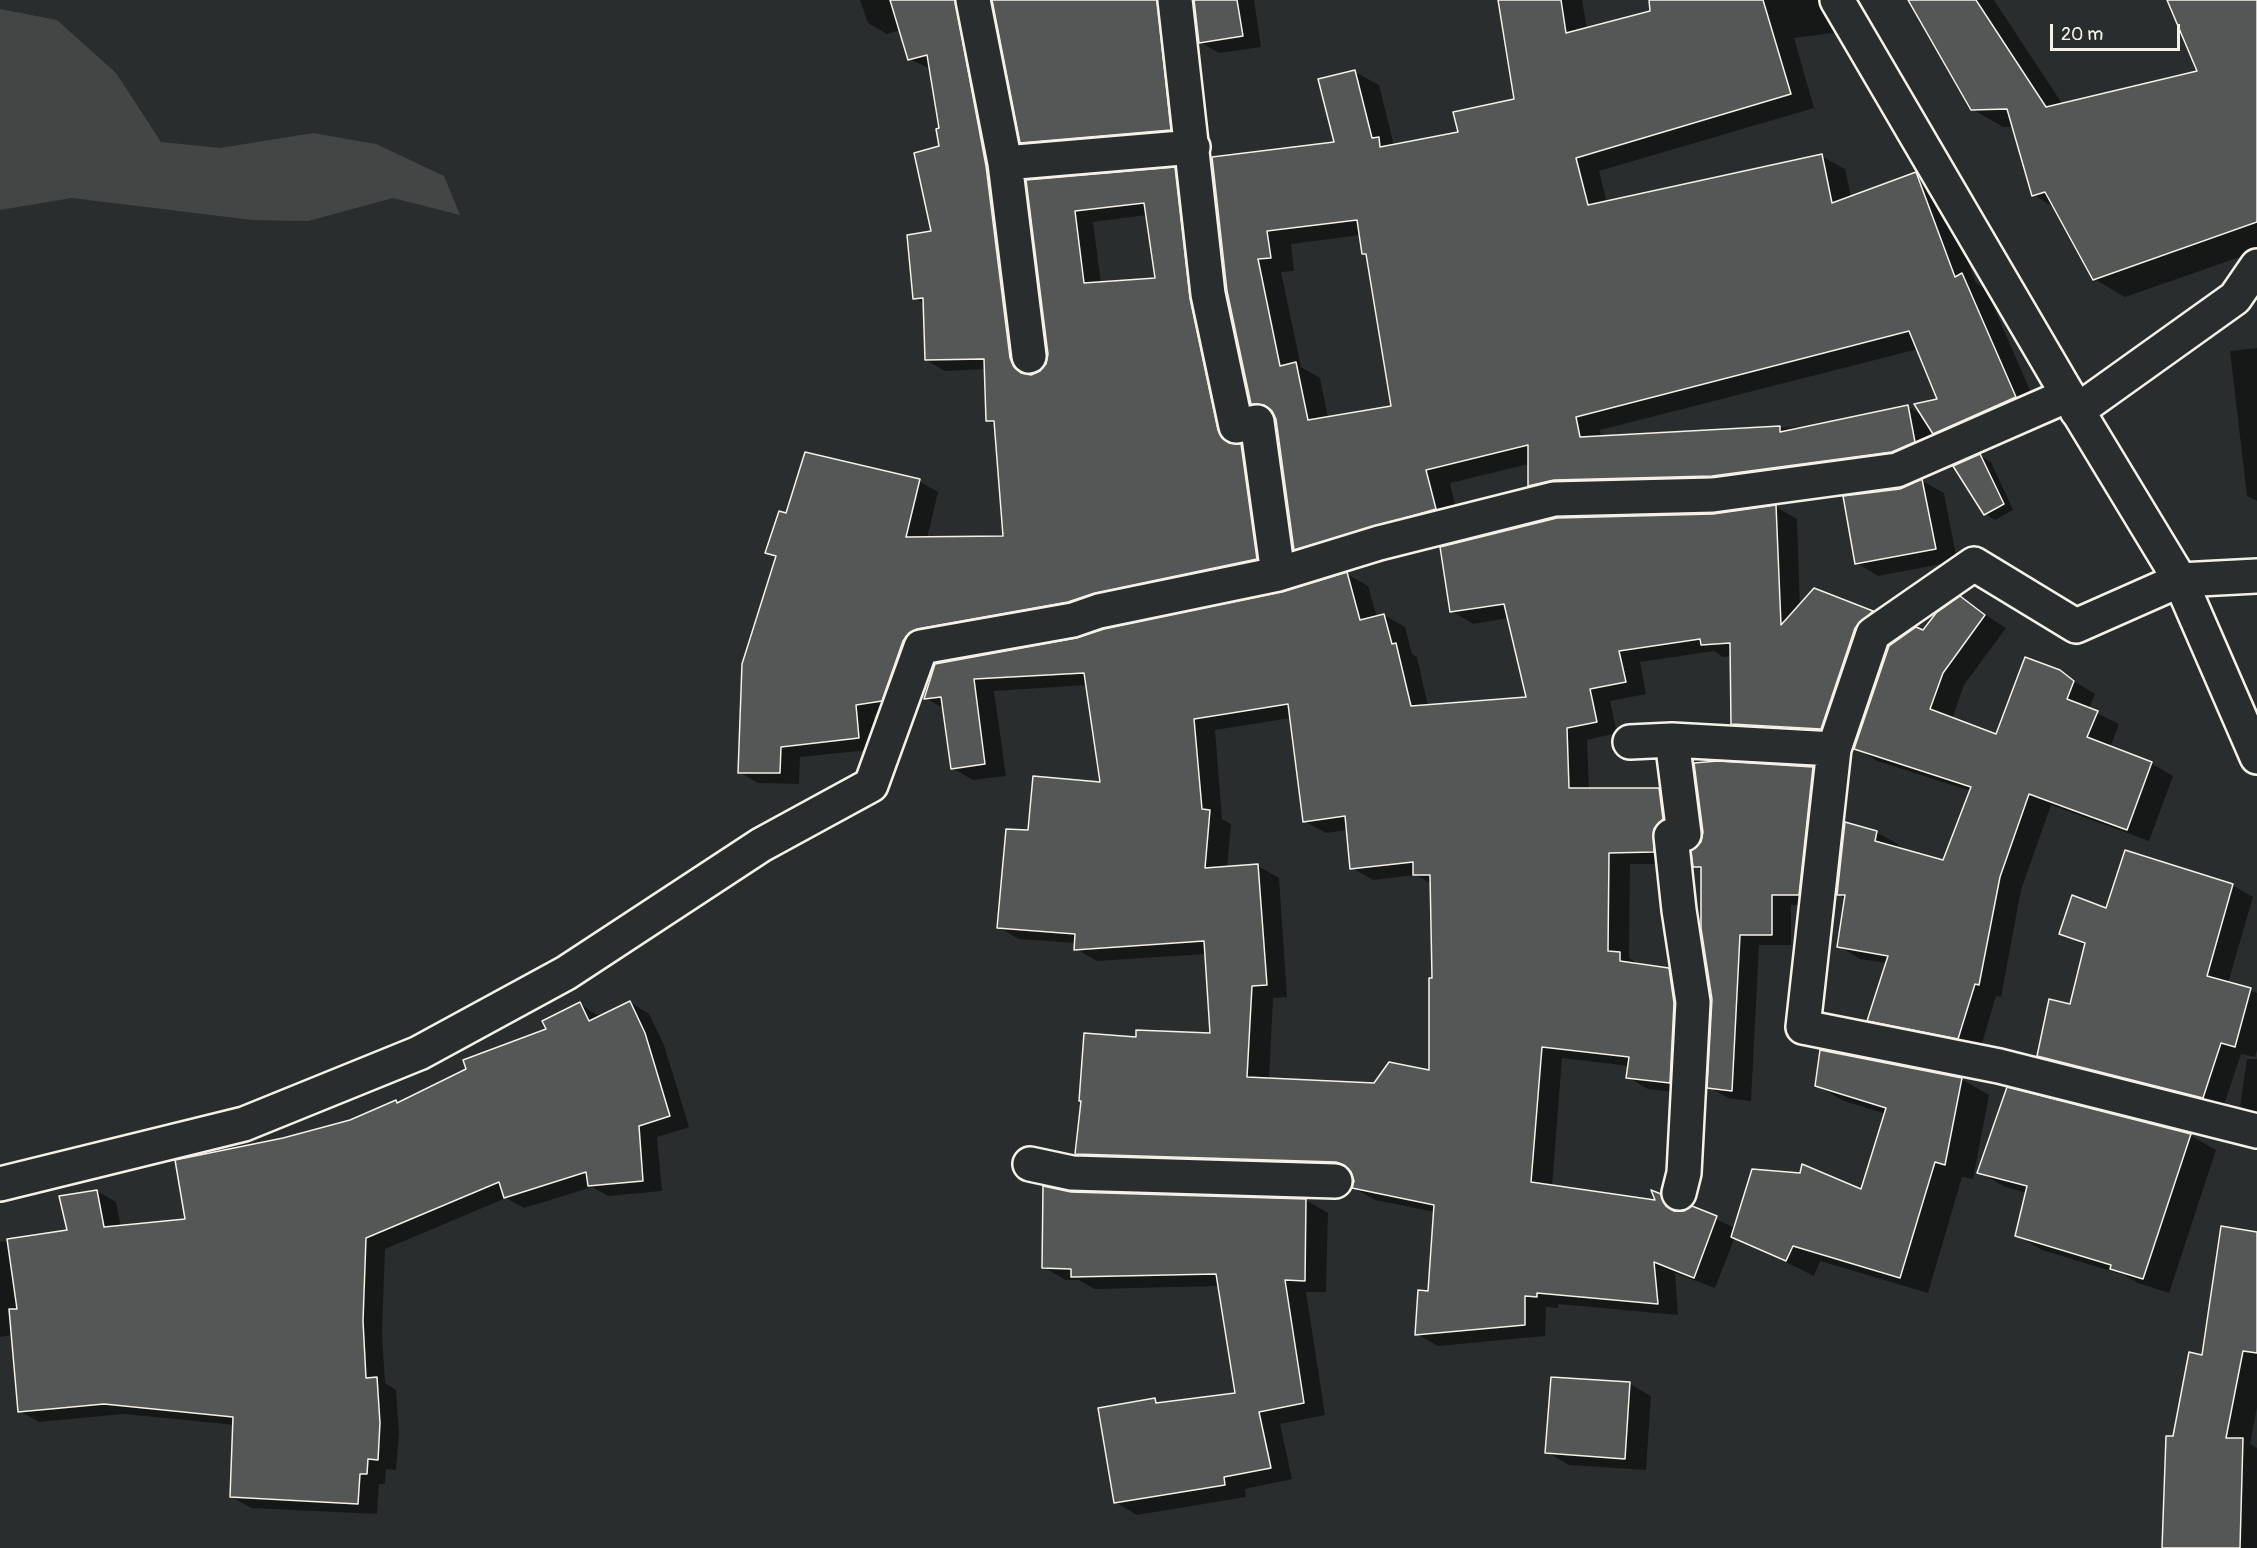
<!DOCTYPE html>
<style>
body{margin:0}
#map{position:relative;width:2257px;height:1548px;overflow:hidden;background:#2a2d2e;font-family:Pangolin,sans-serif}
canvas{display:block}
.scale{position:absolute;left:2050px;top:24px;width:130px;height:27px;box-sizing:border-box;border:3px solid #f4f1e8;border-top:0;padding-left:8px;font-size:18px;line-height:21px;white-space:nowrap;color:#f4f1e8;-webkit-text-stroke:4px #2a2d2e;paint-order:stroke}
</style>
<div id="map">
<canvas width="2257" height="1548"></canvas>
<div class="scale">20 m</div>
</div>
<script>
const context = document.querySelector('canvas').getContext('2d');
context.lineJoin = 'round';
function fill(path, color) {
  context.fillStyle = color;
  context.fill(path, 'evenodd');
}
function poly(rows) {
  const path = new Path2D();
  for (const r of rows) {
    path.moveTo(r[0], r[1]);
    for (let i = 2; i < r.length; i += 2) path.lineTo(r[i], r[i + 1]);
  }
  return path;
}
function trace(path, color, width, dash) {
  context.strokeStyle = color;
  context.lineWidth = width;
  context.lineCap = dash ? 'butt' : 'round';
  context.setLineDash(dash || []);
  context.stroke(path);
}
const green = poly([
 [0,9,57,20,116,73,161,142,220,148,313,133,376,144,444,176,460,215,393,198,308,221,252,220,72,198,0,210]
]);
const shadow = poly([
 [860,0,978,0,1031,376,1041,372,1047,364,1049,354,1028,181,1175,169,1194,180,1208,310,1237,443,1260,457,1276,570,937,639,901,711,874,715,878,749,800,757,799,784,758,783,739,772,777,558,767,552,787,515,919,481,938,492,927,539,1005,538,995,425,987,420,986,369,945,371,926,360,925,304,914,298,932,232,941,147,941,130,931,69,909,59,900,30,887,34,868,23],
 [1147,215,1156,279,1101,284,1093,222],
 [994,0,1180,0,1189,140,1041,153,1022,142],
 [1194,0,1254,0,1261,47,1219,53,1200,42],
 [1500,0,1582,0,1587,29,1652,12,1650,0,1837,0,1841,32,1794,38,1814,108,1599,171,1607,203,1821,156,1845,169,1851,197,1916,173,1940,187,1976,283,1986,289,2039,411,1958,447,1934,432,1938,455,1553,499,1529,485,1529,464,1450,483,1459,523,1319,562,1295,549,1276,417,1252,403,1213,159,1336,143,1355,72,1379,85,1394,146,1460,133,1515,100],
 [1361,235,1364,253,1368,256,1392,407,1328,418,1320,378,1301,367,1281,272,1294,271,1291,244],
 [1918,349,1939,400,1924,416,1908,407,1816,426,1601,438,1600,430],
 [1910,0,1994,0,2063,105,2199,72,2169,0,2257,0,2257,251,2125,297,2094,279,2055,208,2034,195,2014,127,2003,127,1972,109],
 [2257,348,2257,501,2247,496,2230,351],
 [1980,456,1991,462,2013,510,1995,520,1985,514],
 [1922,481,1944,493,1957,561,1878,576,1857,563],
 [1776,507,1797,519,1800,606,1815,590,1873,612,1893,624,1842,741,1753,736,1732,724,1732,656,1723,657,1714,651,1640,662,1646,694,1610,701,1617,733,1587,740,1589,789,1659,789,1680,801,1675,864,1630,864,1629,958,1642,966,1668,969,1690,982,1691,1094,1648,1089,1627,1077,1629,1066,1562,1058,1552,1187,1657,1201,1660,1195,1682,1208,1684,1213,1692,1208,1735,1228,1862,1191,1886,1114,1844,1101,1816,1085,1961,1079,1989,1095,1973,1179,1962,1177,1928,1293,1820,1261,1814,1276,1735,1237,1715,1288,1675,1273,1678,1315,1558,1304,1558,1308,1546,1307,1545,1336,1438,1346,1417,1334,1429,1293,1435,1212,1375,1200,1354,1188,1353,1173,1098,1166,1076,1154,1137,1039,1212,1034,1206,954,1097,961,1076,949,1076,943,1019,939,998,927,1030,832,1102,784,1087,685,994,691,1006,776,973,780,952,768,944,709,926,698,936,665,1077,640,1282,594,1347,574,1368,586,1377,617,1384,615,1405,627,1412,654,1417,657,1428,706,1527,698,1509,618,1473,624,1452,611,1714,515],
 [1291,718,1304,821,1326,833,1348,830,1352,868,1373,880,1416,875,1432,884,1433,980,1431,1072,1374,1084,1269,1080,1273,998,1287,997,1279,878,1258,866,1227,868,1231,824,1222,819,1215,730],
 [1960,598,2006,628,1964,685,1952,719,1997,735,2059,672,2095,694,2089,709,2119,724,2110,748,2151,763,2173,776,2149,841,2051,805,2021,890,2001,997,1996,996,1980,1050,1891,1032,1869,1020,1887,963,1860,959,1839,946,1846,899,1838,894,1876,832,1898,844,1897,849,1944,862,1971,791,1877,761,1856,748,1924,632],
 [1813,768,1832,779,1818,905,1791,905,1791,945,1759,945,1751,1101,1728,1098,1709,1087,1713,1003,1702,871,1695,866],
 [2232,885,2253,897,2228,983,2257,993,2257,1050,2255,1057,2241,1054,2223,1108,2059,1067,2039,1055,2072,1006,2086,946,2061,933,2106,910],
 [630,1002,649,1014,664,1045,689,1127,657,1137,662,1191,608,1196,592,1187,524,1208,506,1198,385,1249,382,1333,385,1383,396,1390,399,1434,396,1470,386,1469,385,1484,379,1484,377,1514,251,1508,232,1497,235,1425,124,1414,39,1422,19,1411,13,1335,0,1337,0,1242,68,1232,97,1191,116,1202,121,1227,187,1220,283,1140,350,1121,429,1089,548,1030,580,1004,600,1017],
 [2247,1059,2257,1059,2257,1116,2240,1106],
 [2190,1135,2216,1150,2169,1293,2138,1283,2124,1275,2042,1250,2017,1235,2027,1193,2005,1187,1979,1172],
 [1071,1193,1306,1200,1328,1213,1326,1292,1306,1292,1325,1415,1280,1424,1292,1479,1245,1489,1246,1497,1137,1515,1115,1502,1155,1400,1162,1404,1237,1394,1219,1286,1094,1289,1079,1280,1065,1280,1044,1267],
 [2257,1233,2257,1407,2250,1444,2257,1448,2257,1548,2164,1548,2174,1438,2203,1356],
 [1630,1384,1651,1396,1646,1470,1569,1465,1547,1452]
]);
const building = poly([
 [890,0,955,0,986,166,1010,358,1014,367,1021,373,1031,375,1040,371,1046,364,1048,354,1026,180,1175,167,1190,298,1218,430,1222,438,1229,443,1241,444,1257,559,1095,593,1068,602,917,629,909,633,903,641,882,701,856,705,859,738,781,747,780,773,738,773,742,664,776,556,765,553,779,511,786,513,805,452,920,479,906,537,1003,536,994,421,986,421,984,359,925,360,923,298,913,299,907,235,931,231,914,153,939,146,936,129,939,128,927,55,908,60,890,0],
 [1144,203,1155,278,1084,283,1075,211,1144,203],
 [992,0,1157,0,1171,130,1020,143,992,0],
 [1194,0,1237,0,1243,36,1199,43,1194,0],
 [1498,0,1561,0,1566,33,1650,11,1649,0,1763,0,1791,94,1576,158,1588,205,1822,154,1832,203,1916,172,1955,277,1962,273,2016,397,1933,434,1914,404,1937,399,1909,331,1576,417,1580,437,1780,426,1780,432,1908,405,1915,442,1892,452,1712,476,1554,480,1528,486,1528,445,1426,470,1436,509,1294,550,1276,419,1272,411,1264,405,1251,404,1227,291,1212,157,1334,142,1318,79,1355,70,1372,138,1379,137,1380,147,1458,132,1453,112,1514,99,1498,0],
 [1357,220,1362,254,1366,254,1391,406,1308,420,1296,362,1280,366,1258,259,1271,258,1267,231,1357,220],
 [1908,0,1976,0,2046,107,2197,71,2167,0,2257,0,2257,222,2093,280,2045,192,2032,196,2007,109,1971,110,1908,0],
 [1980,454,2004,504,1984,515,1953,466,1980,454],
 [1922,479,1936,549,1855,564,1843,496,1900,489,1922,479],
 [1776,505,1781,625,1814,588,1873,611,1855,628,1821,729,1731,724,1730,643,1701,645,1700,639,1619,651,1626,682,1590,689,1597,722,1567,728,1569,788,1659,788,1663,819,1654,829,1654,852,1609,853,1608,951,1620,952,1620,961,1669,968,1674,1003,1670,1083,1626,1078,1629,1057,1542,1047,1531,1182,1655,1200,1651,1190,1661,1194,1666,1206,1674,1211,1684,1211,1692,1206,1717,1216,1694,1278,1654,1262,1658,1304,1537,1293,1537,1297,1525,1296,1525,1325,1415,1335,1418,1290,1428,1291,1434,1205,1352,1188,1354,1181,1351,1172,1344,1165,1336,1162,1075,1154,1081,1101,1079,1101,1084,1033,1136,1037,1136,1030,1210,1033,1204,941,1074,950,1075,934,997,928,1006,829,1028,830,1033,776,1100,782,1084,673,974,679,985,764,951,769,941,697,924,699,935,664,1076,638,1104,629,1282,592,1347,572,1360,620,1384,614,1392,644,1396,643,1411,706,1526,697,1504,604,1450,612,1440,547,1557,518,1713,514,1776,505],
 [1288,704,1303,822,1345,816,1350,869,1413,862,1413,875,1430,875,1432,978,1429,978,1429,1070,1389,1062,1374,1083,1247,1077,1252,986,1267,985,1258,864,1205,868,1210,810,1202,809,1194,719,1288,704],
 [1960,596,1985,615,1943,673,1930,709,1996,734,2025,657,2060,670,2074,681,2067,699,2098,711,2087,737,2152,762,2127,830,2029,794,2000,877,1979,985,1975,984,1958,1039,1867,1021,1888,956,1837,947,1845,895,1837,895,1845,822,1877,831,1875,841,1943,860,1971,787,1854,749,1889,646,1916,627,1923,630,1936,613,1960,596],
 [1718,761,1813,767,1799,895,1772,895,1772,935,1740,935,1732,1091,1707,1088,1712,999,1701,928,1701,867,1693,867,1691,851,1701,842,1703,832,1694,763,1718,761],
 [2125,850,2233,884,2207,976,2251,988,2235,1047,2221,1043,2203,1098,2037,1056,2049,999,2070,1004,2085,943,2059,934,2072,895,2106,908,2125,850],
 [630,1001,645,1033,670,1116,639,1126,643,1181,588,1186,586,1172,504,1198,499,1182,366,1238,363,1321,366,1378,377,1377,380,1423,378,1460,368,1459,367,1474,360,1474,358,1504,230,1497,233,1417,104,1404,18,1412,9,1309,17,1309,7,1239,67,1230,59,1196,97,1190,104,1227,185,1219,175,1160,283,1138,350,1120,396,1100,397,1103,466,1069,463,1060,546,1029,542,1021,580,1002,589,1021,630,1001],
 [1820,1050,1962,1078,1945,1165,1935,1162,1900,1278,1793,1246,1786,1261,1731,1237,1752,1169,1800,1173,1802,1164,1861,1189,1886,1108,1815,1086,1820,1050],
 [2007,1087,2191,1134,2143,1279,2110,1269,2111,1265,2015,1236,2027,1186,1977,1173,2007,1087],
 [1043,1186,1071,1192,1306,1199,1305,1281,1285,1280,1304,1403,1259,1412,1271,1468,1224,1477,1225,1485,1114,1503,1098,1408,1155,1398,1156,1403,1235,1393,1216,1274,1071,1277,1071,1269,1042,1268,1043,1186],
 [2221,1226,2257,1232,2257,1353,2243,1351,2226,1438,2243,1438,2240,1548,2162,1548,2166,1436,2173,1436,2189,1352,2202,1355,2221,1226],
 [1551,1377,1630,1382,1625,1459,1545,1453,1551,1377]
]);
const street = poly([
 [973,0,1005,163,1029,356],
 [1175,0,1208,294,1236,426,1257,422,1278,574],
 [1005,163,1193,147],
 [2077,411,2235,298,2257,266],
 [1672,740,1684,834,1671,836,1679,910,1693,1002,1684,1173,1679,1193],
 [1630,742,1672,740,1834,749,1803,1027,1999,1066,2257,1131],
 [1834,749,1873,634,1974,564,2076,626,2180,580,2257,576],
 [1030,1164,1072,1173,1335,1181],
 [0,1184,244,1124,419,1053,566,973,761,845,871,785,921,647,1073,620,1099,611,1278,574,1379,543,1554,499,1713,495,1897,470,2068,395]
]);
const secondary = poly([
 [1837,0,2068,395,2180,580,2257,757]
]);
fill(green, '#444645');
fill(shadow, '#0007');
fill(building, '#555756');
trace(building, '#f4f1e8', 1.5);
trace(street, '#f4f1e8', 38);
trace(secondary, '#f4f1e8', 38);
trace(street, '#2a2d2e', 33);
trace(secondary, '#2a2d2e', 33);
</script>
